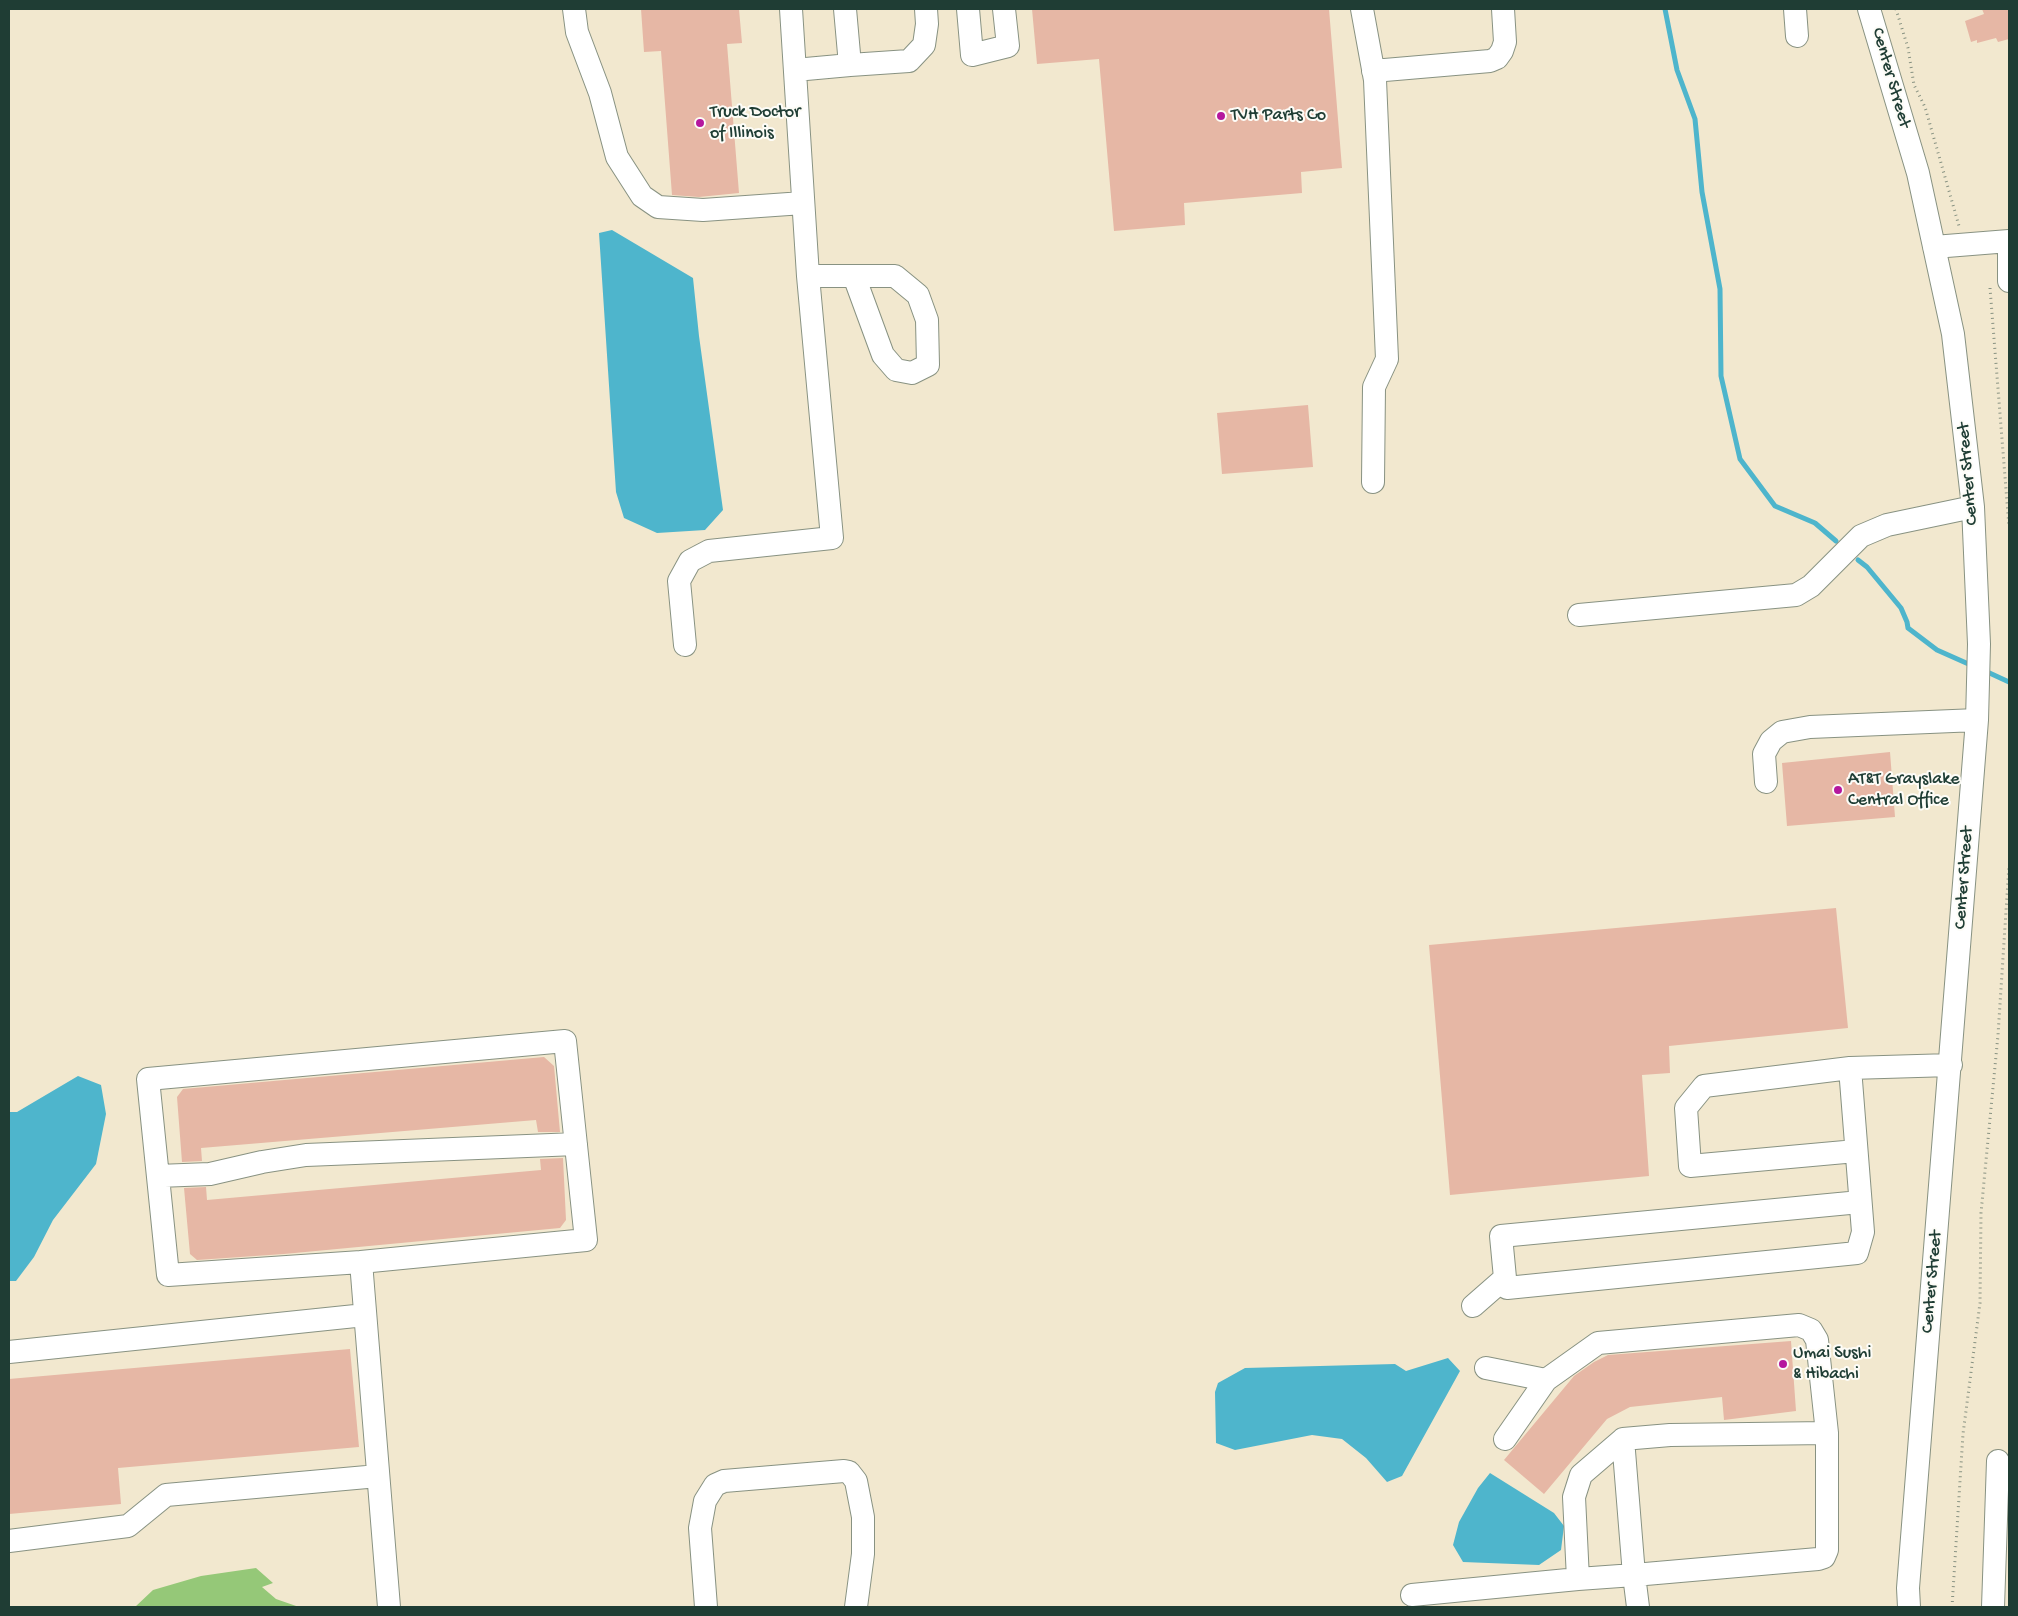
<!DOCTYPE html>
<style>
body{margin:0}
#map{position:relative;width:2018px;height:1616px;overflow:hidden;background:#f2e8cf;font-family:"Gochi Hand",sans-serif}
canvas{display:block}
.frame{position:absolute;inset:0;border:10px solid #1f3d34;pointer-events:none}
</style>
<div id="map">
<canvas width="2018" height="1616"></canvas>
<div class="frame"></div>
</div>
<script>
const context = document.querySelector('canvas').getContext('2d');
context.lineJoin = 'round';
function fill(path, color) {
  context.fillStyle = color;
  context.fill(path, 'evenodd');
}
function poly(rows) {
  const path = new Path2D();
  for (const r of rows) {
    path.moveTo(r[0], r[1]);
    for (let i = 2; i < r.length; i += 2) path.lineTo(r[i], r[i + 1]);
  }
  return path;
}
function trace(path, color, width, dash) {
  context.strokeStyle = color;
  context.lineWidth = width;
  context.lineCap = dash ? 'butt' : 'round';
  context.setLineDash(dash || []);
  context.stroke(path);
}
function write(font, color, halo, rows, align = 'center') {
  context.font = font + ' "Gochi Hand",sans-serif';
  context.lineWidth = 4;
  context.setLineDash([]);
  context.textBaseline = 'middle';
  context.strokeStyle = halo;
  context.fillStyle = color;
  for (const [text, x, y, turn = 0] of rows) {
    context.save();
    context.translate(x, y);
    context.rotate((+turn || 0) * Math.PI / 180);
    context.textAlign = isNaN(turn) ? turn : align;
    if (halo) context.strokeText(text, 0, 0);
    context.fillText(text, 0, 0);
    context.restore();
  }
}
const green = poly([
 [256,1568,273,1583,262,1587,276,1599,299,1607,135,1607,153,1590,201,1576]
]);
const water = poly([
 [612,230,693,278,699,336,723,510,705,530,657,533,624,518,616,492,599,233],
 [78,1076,101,1085,106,1114,96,1164,53,1220,34,1257,16,1281,9,1281,9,1112,17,1112],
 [1448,1358,1460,1371,1402,1476,1387,1482,1366,1458,1342,1439,1312,1435,1235,1450,1216,1443,1215,1392,1218,1383,1245,1368,1395,1364,1406,1371],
 [1490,1473,1554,1513,1564,1526,1561,1550,1539,1565,1463,1562,1453,1545,1459,1522,1478,1488]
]);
const stream = poly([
 [1665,9,1677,70,1695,119,1702,192,1720,289,1721,376,1740,459,1775,506,1815,523,1836,541],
 [1858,560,1867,567,1901,608,1907,622,1908,628,1937,650,1973,666],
 [1983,670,2009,682]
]);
const building = poly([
 [641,9,739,9,742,43,727,44,739,193,699,197,672,195,661,51,644,52],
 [1032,9,1329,9,1342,168,1301,172,1302,193,1184,203,1185,225,1114,231,1099,59,1037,64],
 [1982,9,2009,9,2009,39,1998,42,1996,38,1977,43,1977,40,1971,42,1965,21,1984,14],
 [1308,405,1313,467,1222,474,1217,413],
 [1890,752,1895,817,1787,826,1782,763],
 [1836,908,1848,1028,1669,1046,1670,1073,1642,1075,1649,1176,1450,1195,1429,945],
 [544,1057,554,1066,560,1132,538,1132,536,1120,201,1148,202,1161,182,1162,177,1097,183,1089],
 [563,1158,566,1220,560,1228,284,1254,197,1260,190,1254,184,1188,206,1187,207,1200,541,1170,540,1159],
 [1791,1341,1796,1411,1724,1420,1722,1397,1630,1407,1607,1419,1544,1494,1504,1460,1574,1376,1594,1362,1608,1355],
 [350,1349,359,1447,118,1468,121,1504,9,1514,9,1379]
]);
const path = poly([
 [1896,9,1908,48,1914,85,1925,107,1959,226],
 [1990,288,2009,527],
 [1952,1607,1963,1434,1980,1303,1981,1213,1998,1035,2009,865]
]);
const minor = poly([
 [574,9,577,32,600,93,617,157,642,196,658,207,703,210,803,203],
 [968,9,972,55,1008,46,1004,9],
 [1362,9,1375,80,1387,359,1374,387,1373,482],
 [1795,9,1797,36],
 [1869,9,1918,173,1953,334,1973,507,1979,644,1977,720,1908,1588,1909,1607],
 [850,65,909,61,924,45,927,24,926,9],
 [795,70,850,65,845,9],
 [1373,71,1490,61,1497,58,1502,51,1505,42,1503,9],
 [2009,241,2009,281],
 [1934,247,2009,241],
 [808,276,895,276,918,295,927,320,928,365,912,373,896,370,883,355,854,276],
 [1579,615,1796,595,1811,586,1861,536,1887,525,1973,507],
 [685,645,679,581,690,561,709,551,832,538,808,276,791,9],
 [1766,782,1764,754,1771,741,1782,732,1810,727,1977,720],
 [1850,1068,1704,1086,1686,1108,1690,1166,1856,1151],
 [158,1176,210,1174,262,1162,306,1155,576,1144],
 [361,1262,168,1275,148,1079,565,1041,586,1240,361,1262,389,1607],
 [1505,1278,1501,1236,1860,1202],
 [1473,1306,1505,1278,1507,1288,1857,1253,1863,1232,1850,1068,1951,1065],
 [9,1352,365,1315],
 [1505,1439,1546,1380],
 [9,1541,128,1526,166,1495,378,1476],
 [1578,1579,1634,1575,1623,1439],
 [1412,1595,1578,1579,1574,1497,1581,1475,1623,1439,1670,1435,1827,1433,1817,1340,1811,1330,1799,1325,1598,1343,1546,1380,1486,1368],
 [706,1607,700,1528,705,1501,715,1485,724,1481,844,1471,849,1472,856,1481,863,1517,863,1554,856,1607],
 [1638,1607,1634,1575,1818,1559,1824,1557,1827,1550,1827,1433],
 [1993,1607,1998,1461]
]);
const markers = [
 [1221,116,5,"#b5179e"],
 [700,123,5,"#b5179e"],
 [1838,790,5,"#b5179e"],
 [1783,1364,5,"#b5179e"]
];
const streetNames = [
 ["Center Street",1890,78,74],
 ["Center Street",1969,474,-95],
 ["Center Street",1965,878,-86],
 ["Center Street",1933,1282,-85]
];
const poiNames = [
 ["Truck Doctor",710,113],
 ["of Illinois",710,134],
 ["TVH Parts Co",1231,116],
 ["AT&T Grayslake",1848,780],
 ["Central Office",1848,801],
 ["Umai Sushi",1793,1354],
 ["& Hibachi",1793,1375]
];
fill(green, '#95c878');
fill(water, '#4eb5cc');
trace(stream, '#4eb5cc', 5);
fill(building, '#e6b7a5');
trace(minor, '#889282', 24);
trace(path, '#889282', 3, [1, 4]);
trace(minor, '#fff', 22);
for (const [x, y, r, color] of markers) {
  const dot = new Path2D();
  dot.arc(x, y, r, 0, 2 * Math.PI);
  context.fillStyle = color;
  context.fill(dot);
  trace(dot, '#fdfcf7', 2);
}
write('18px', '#1f3d34', '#fdfcf7', streetNames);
write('18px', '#1f3d34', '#fdfcf7', poiNames, 'left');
</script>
